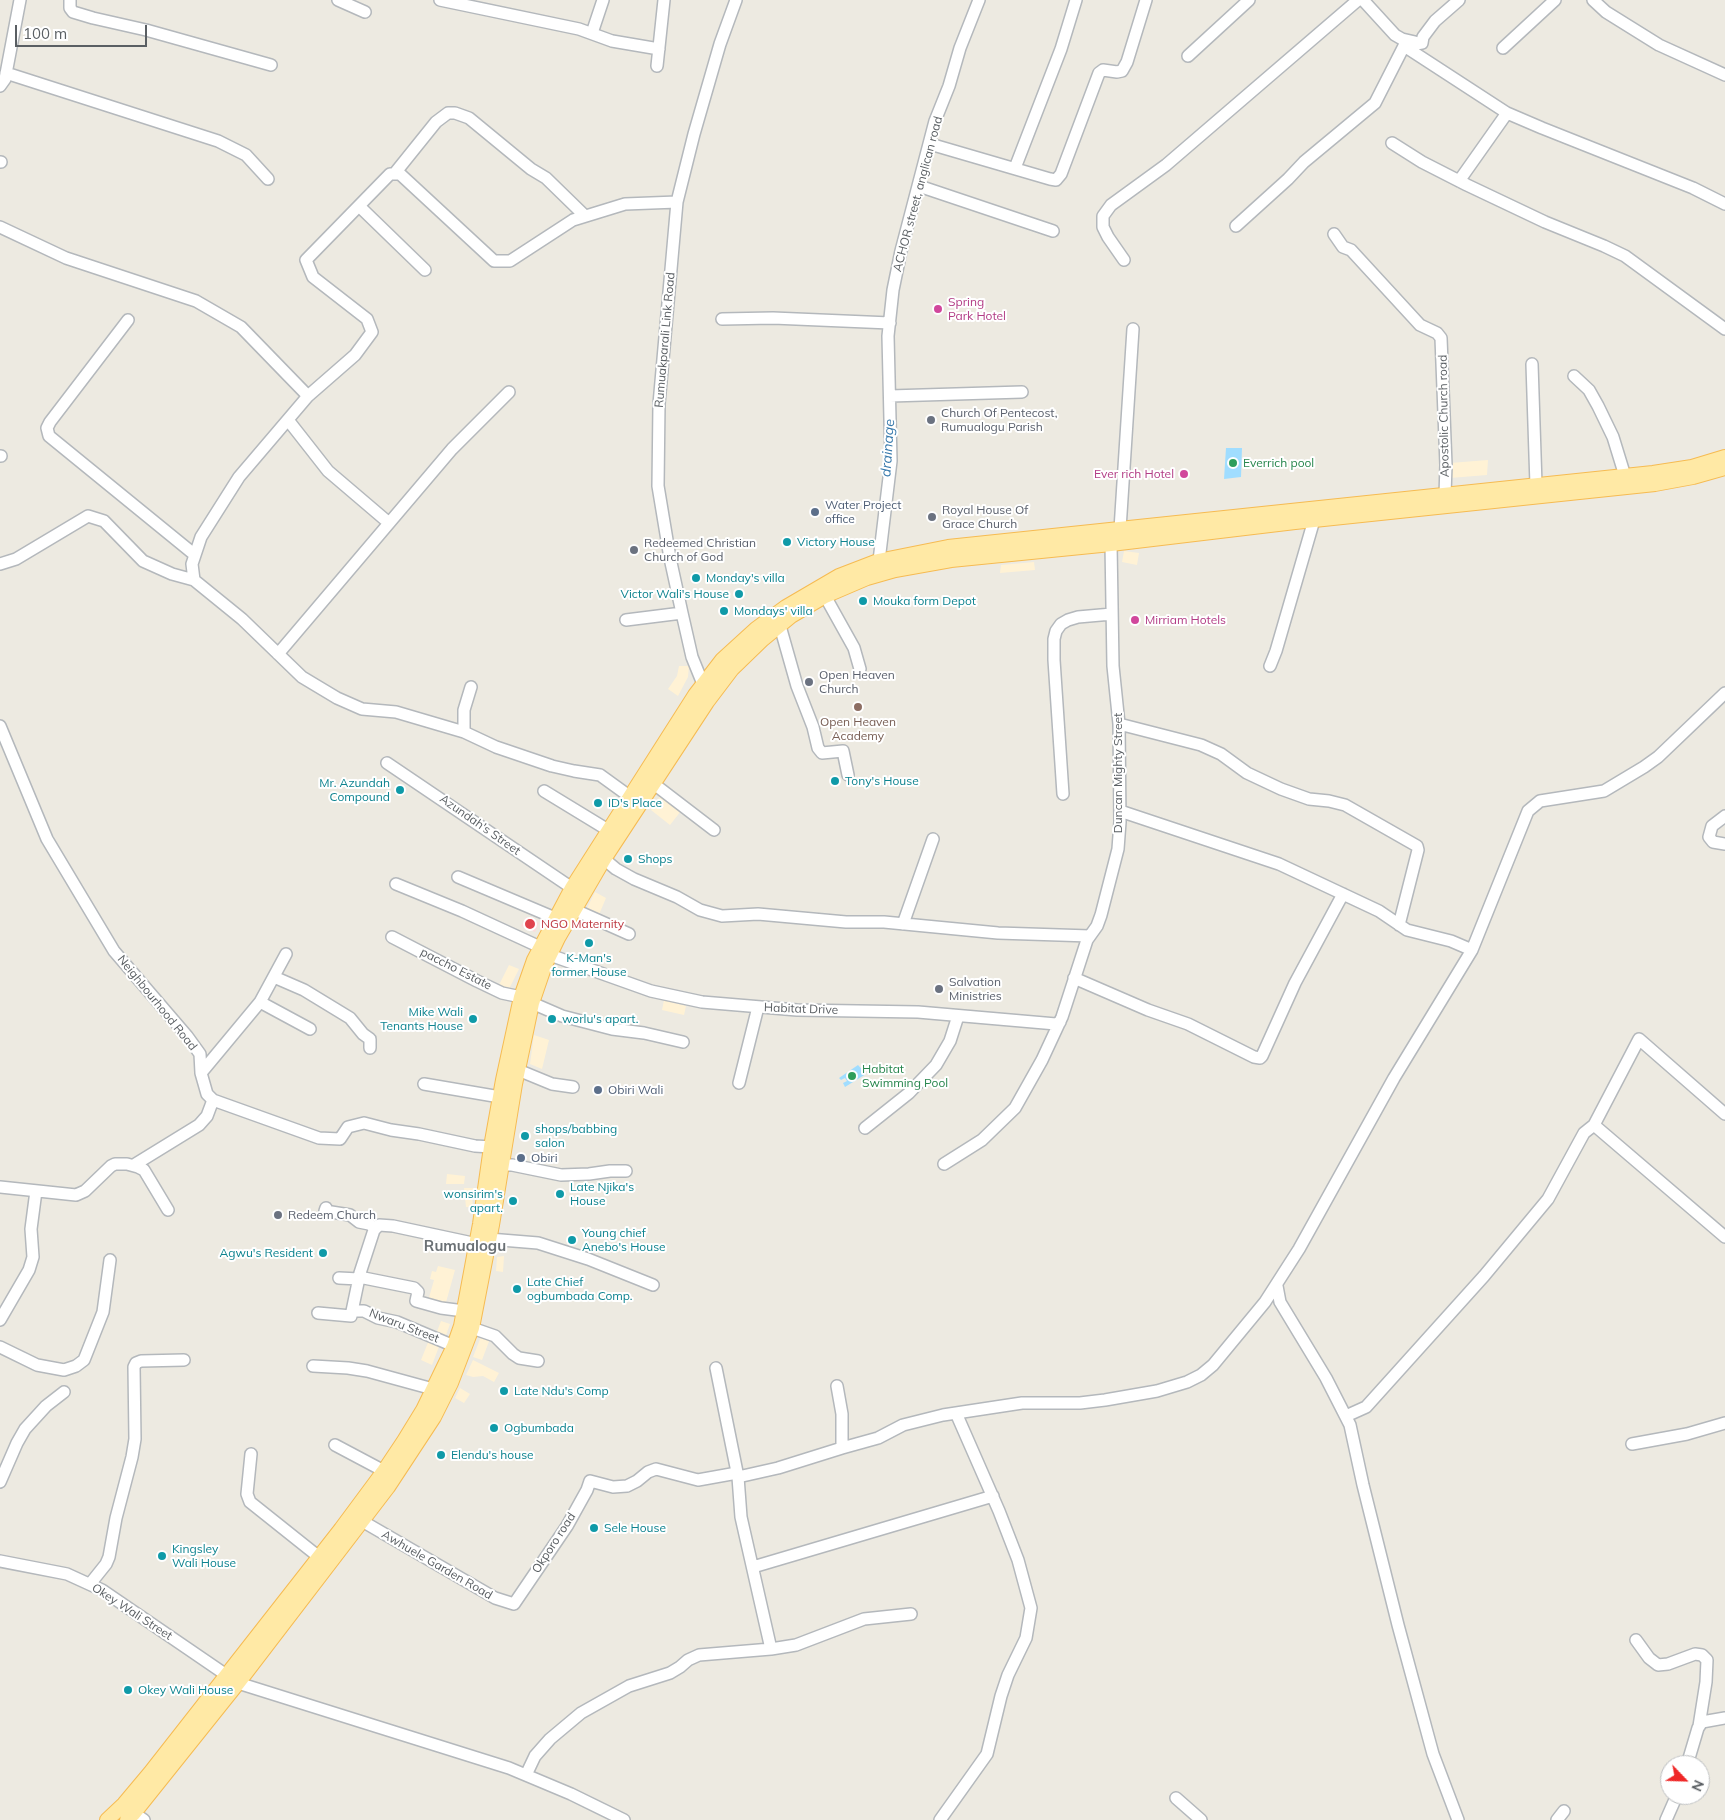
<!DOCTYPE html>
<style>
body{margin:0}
#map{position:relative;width:1725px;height:1820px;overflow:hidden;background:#edeae1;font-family:Mulish,sans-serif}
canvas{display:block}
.north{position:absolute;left:1660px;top:1755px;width:50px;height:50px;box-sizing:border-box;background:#fff;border:1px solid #bdbfc1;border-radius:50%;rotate:114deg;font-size:14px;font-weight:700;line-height:20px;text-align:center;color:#5a5f63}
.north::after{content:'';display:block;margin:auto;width:18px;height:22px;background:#ef2626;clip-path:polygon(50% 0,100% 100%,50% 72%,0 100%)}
.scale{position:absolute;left:15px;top:25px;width:132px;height:22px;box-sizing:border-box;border:2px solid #5a5f63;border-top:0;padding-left:6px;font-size:15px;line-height:18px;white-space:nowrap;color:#5a5f63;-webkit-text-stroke:4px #fff;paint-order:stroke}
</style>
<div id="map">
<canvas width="1725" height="1820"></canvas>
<div class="north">N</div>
<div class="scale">100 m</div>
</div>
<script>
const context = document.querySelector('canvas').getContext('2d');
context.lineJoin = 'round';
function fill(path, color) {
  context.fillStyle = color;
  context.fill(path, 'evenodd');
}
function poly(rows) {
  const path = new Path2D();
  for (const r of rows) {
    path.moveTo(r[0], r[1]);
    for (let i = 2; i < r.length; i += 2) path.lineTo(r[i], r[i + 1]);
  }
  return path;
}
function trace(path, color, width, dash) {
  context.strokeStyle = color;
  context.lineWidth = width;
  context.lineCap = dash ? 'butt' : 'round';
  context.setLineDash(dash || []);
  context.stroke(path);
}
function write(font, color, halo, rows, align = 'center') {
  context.font = font + ' Mulish,sans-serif';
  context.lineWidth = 4;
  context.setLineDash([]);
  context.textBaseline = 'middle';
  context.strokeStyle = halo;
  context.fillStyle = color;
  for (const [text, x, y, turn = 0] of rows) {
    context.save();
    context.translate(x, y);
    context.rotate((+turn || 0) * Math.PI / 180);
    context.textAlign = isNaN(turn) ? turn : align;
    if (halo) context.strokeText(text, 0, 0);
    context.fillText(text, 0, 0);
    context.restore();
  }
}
const commercial = poly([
 [1488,460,1487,475,1450,478,1450,463],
 [1124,551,1139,553,1137,565,1122,562],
 [1034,562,1035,570,1000,573,1001,565],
 [679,666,689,666,688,677,678,696,668,689,677,676],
 [660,796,681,811,670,825,651,810],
 [595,892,606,898,598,917,585,912],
 [509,965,519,969,508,991,498,987],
 [664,1000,686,1006,684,1015,662,1010],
 [534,1035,549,1040,542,1069,530,1064],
 [447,1174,465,1176,464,1184,446,1184],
 [464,1188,475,1188,476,1194,472,1195,473,1207,466,1207],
 [504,1256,503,1272,496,1271,497,1257],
 [438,1266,455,1270,445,1306,428,1301,434,1280,430,1279,432,1271,436,1272],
 [441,1321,450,1324,445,1338,436,1334],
 [482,1334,491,1336,482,1360,473,1357],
 [429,1340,440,1344,432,1365,421,1360],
 [473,1360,499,1373,494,1382,483,1376,473,1377,466,1375],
 [460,1388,470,1394,464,1403,455,1398]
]);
const medical = poly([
 [526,917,539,923,535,932,521,926]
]);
const water = poly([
 [1226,448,1242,448,1241,477,1224,479],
 [858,1065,866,1074,845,1087,843,1083,847,1081,845,1078,841,1080,839,1078]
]);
const minor = poly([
 [70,0,70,8,73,12,93,18,146,30,271,65],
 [338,0,365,12],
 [440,0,579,29,612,41,659,49],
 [1363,0,1395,35,1402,39,1415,42],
 [1593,0,1606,12,1659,45,1725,75],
 [592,33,603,0],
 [1404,46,1507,113,1542,128,1693,188,1725,204],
 [1503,48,1555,0],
 [1188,56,1249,0],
 [657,66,664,0],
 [6,73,218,141,246,155,268,179],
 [0,86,5,79,20,0],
 [1392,143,1422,162,1467,185,1545,222,1604,246,1625,256,1725,329],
 [930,144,1050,179,1056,180,1061,174,1099,73,1103,70,1117,72,1122,71,1127,62,1146,0],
 [0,162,1,162],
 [1015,168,1061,49,1076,0],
 [395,173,436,122,448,113,455,113,469,118,531,169,546,178,585,216],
 [1459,181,1507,113],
 [919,186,1053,231],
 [359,206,425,270],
 [1236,226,1288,179,1304,162,1375,103,1404,46,1422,43,1423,37,1435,21,1459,0],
 [0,227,66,258,196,301,241,327,308,396],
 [1334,234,1343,247,1351,250,1420,325,1437,333,1441,338,1446,465,1445,495],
 [1124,260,1108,237,1103,227,1103,216,1111,205,1166,165,1358,0],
 [722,319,773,318,890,323],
 [128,320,50,422,47,428,49,436,195,555],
 [1532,364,1536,485],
 [1574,376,1589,390,1598,406,1613,437,1625,476],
 [890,396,1022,392],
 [288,420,328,471,389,523],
 [0,456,1,456],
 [1120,529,1133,329],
 [0,564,16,559,88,516,104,521,143,561,172,574,194,580],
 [878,569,891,461,888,336,893,290,901,251,935,121,949,86,960,48,979,0],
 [825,596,854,648,860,669],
 [626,620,682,613],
 [780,626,797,686,813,727,818,748,822,753,843,751,848,775],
 [278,654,452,449,509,392],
 [1270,666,1276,651,1314,520],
 [703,684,692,657,682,613,670,558,658,486,659,404,677,202,694,134,720,44,736,0],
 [471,687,464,710,464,732,496,747,552,766,574,771,600,775,629,796],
 [1119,724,1201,745,1221,754,1247,773,1281,789,1309,799,1329,801,1345,805,1417,846,1418,850,1399,925],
 [0,726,47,839,114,951,187,1036,200,1054,201,1073,207,1094,213,1100,319,1138,340,1139,348,1127,364,1123,391,1130,419,1134,475,1146,491,1147],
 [464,732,396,712,362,709,337,698,302,677,242,619,194,580,192,564,201,537,239,477,308,396,355,355,372,332,367,319,313,277,306,260,390,174,400,174,494,261,510,261,573,220,625,204,677,202],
 [387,763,572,888],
 [654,784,714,830],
 [544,791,608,830],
 [1063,794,1054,660,1054,639,1056,631,1061,624,1068,620,1078,617,1112,614],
 [1120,811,1279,864,1379,911,1407,930,1451,941,1472,950],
 [1725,816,1712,826,1709,837,1713,842,1725,844],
 [604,859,616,869,634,879,677,897,700,910,722,916,758,914,846,922,884,922,998,933,1090,936],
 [458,877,555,918],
 [396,884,462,911,540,947],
 [575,910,629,934],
 [903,924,933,839],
 [392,937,477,981,502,993,521,997],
 [550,955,651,991,702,1002,797,1010,918,1012,1056,1024,1060,1022],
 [274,977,304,990,350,1018,363,1034,370,1039,370,1048],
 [1074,978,1148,1010,1188,1024,1254,1057,1260,1058,1262,1056,1295,983,1343,894],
 [260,1002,310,1029],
 [532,1003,562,1016,612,1029,644,1033,683,1042],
 [518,1070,552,1084,573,1087],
 [201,1073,260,1002,286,954],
 [739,1083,758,1007],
 [424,1084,500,1097],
 [1594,1125,1639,1039,1725,1114],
 [865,1128,909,1093,936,1065,950,1041,958,1016],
 [944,1164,982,1140,1015,1108,1042,1060,1062,1017,1087,940,1097,926,1101,915,1118,849,1120,822,1119,724,1113,666,1111,544],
 [134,1165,199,1125,207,1116,213,1100],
 [502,1165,512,1165,561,1175,589,1174,610,1171,626,1171],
 [0,1187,76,1195,85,1191,111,1166,115,1164,127,1164,138,1167,144,1170,168,1210],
 [326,1208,325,1211,350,1215,359,1222,369,1224,375,1228],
 [489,1239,538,1243,588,1259,653,1285],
 [359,1277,414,1288,418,1292,416,1301,441,1308,464,1311],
 [339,1278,359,1279],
 [1277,1286,1280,1302,1326,1378,1350,1425,1363,1485,1398,1625,1433,1754,1458,1820],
 [353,1311,364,1311,378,1318,397,1322,454,1346],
 [318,1313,351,1316,360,1273,374,1230,379,1225,393,1226,477,1244],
 [0,1320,29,1270,33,1257,31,1229,36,1191],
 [472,1328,495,1336,513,1354,519,1358,538,1361],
 [0,1347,37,1365,64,1370,76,1366,84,1360,103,1312,110,1260],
 [313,1366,348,1368,367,1371,433,1389],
 [716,1368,738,1477],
 [837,1386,842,1414,842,1448,878,1438,903,1425,943,1415,1022,1403,1080,1403,1105,1400,1157,1391,1187,1382,1201,1375,1213,1365,1265,1302,1299,1249,1394,1078,1472,950,1528,811,1540,801,1604,791,1644,767,1658,757,1725,693],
 [1346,1416,1366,1407,1484,1276,1548,1199,1584,1133,1594,1125,1725,1237],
 [1632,1444,1687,1434,1725,1423],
 [335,1445,384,1471],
 [842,1448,778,1468,738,1477,741,1517,771,1649,796,1645,864,1619,911,1614],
 [251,1454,247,1494,250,1502,319,1557],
 [0,1482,17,1443,25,1429,46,1406,64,1392],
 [362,1521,495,1598,514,1604,567,1526,587,1490,590,1481,613,1487,627,1486,637,1481,648,1472,656,1469,698,1480,737,1473],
 [0,1561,67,1574,102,1590,238,1683,509,1768,571,1794,624,1820],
 [753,1567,993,1496],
 [90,1584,106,1564,109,1557,116,1518,132,1457,135,1439,134,1367,136,1363,141,1361,184,1360],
 [1636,1640,1649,1658,1658,1665,1668,1664,1695,1654,1702,1655,1707,1660,1706,1682,1699,1726],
 [1687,1765,1698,1728,1702,1722,1725,1718],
 [526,1775,535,1756,550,1739,581,1713,629,1686,670,1673,680,1667,688,1660,699,1655,771,1649],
 [1176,1798,1201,1820],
 [134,1813,144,1820],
 [940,1820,987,1754,1001,1696,1008,1675,1026,1638,1031,1608,1018,1560,999,1511,956,1413],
 [1557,1820,1564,1811],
 [1666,1820,1677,1795]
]);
const major = poly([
 [107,1820,124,1804,150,1773,341,1529,384,1471,404,1441,423,1410,454,1346,461,1326,480,1224,491,1147,503,1080,521,997,534,960,572,888,695,695,722,660,756,629,786,607,839,576,878,561,948,547,1653,473,1692,467,1725,457],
 [127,1820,134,1813,238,1683,388,1487,434,1417,451,1383,472,1328,492,1225,515,1084,532,1003,545,965,558,938,604,859,707,702,732,669,763,639,791,616,825,596,867,578,895,570,951,560,1111,544,1295,522,1655,484,1693,477,1725,468]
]);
const markers = [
 [938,309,5,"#d1479c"],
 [931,420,5,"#6b7280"],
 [1233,463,5,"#2e9e5b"],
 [1184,474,5,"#d1479c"],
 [815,512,5,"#5c6f8a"],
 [932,517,5,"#6b7280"],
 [787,542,5,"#0f9aa8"],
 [634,550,5,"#6b7280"],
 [696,578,5,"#0f9aa8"],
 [739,594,5,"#0f9aa8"],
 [863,601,5,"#0f9aa8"],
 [724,611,5,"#0f9aa8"],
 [1135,620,5,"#d1479c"],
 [809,682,5,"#6b7280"],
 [858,707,5,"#8d6e63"],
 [835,781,5,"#0f9aa8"],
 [400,790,5,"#0f9aa8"],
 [598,803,5,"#0f9aa8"],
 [628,859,5,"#0f9aa8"],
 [530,924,6,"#e0444e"],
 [589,943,5,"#0f9aa8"],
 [939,989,5,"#6b7280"],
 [473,1019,5,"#0f9aa8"],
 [552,1019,5,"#0f9aa8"],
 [852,1076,5,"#2e9e5b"],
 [598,1090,5,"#5c6f8a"],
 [525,1136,5,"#0f9aa8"],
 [521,1158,5,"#5c6f8a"],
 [560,1194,5,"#0f9aa8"],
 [513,1201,5,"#0f9aa8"],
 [278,1215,5,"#6b7280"],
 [572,1240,5,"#0f9aa8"],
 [323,1253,5,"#0f9aa8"],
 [517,1289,5,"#0f9aa8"],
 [504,1391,5,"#0f9aa8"],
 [494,1428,5,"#0f9aa8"],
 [441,1455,5,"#0f9aa8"],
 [594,1528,5,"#0f9aa8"],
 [162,1556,5,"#0f9aa8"],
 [128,1690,5,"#0f9aa8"]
];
const streetNames = [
 ["ACHOR street, anglican road",918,194,-75],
 ["Rumuakparali Link Road",665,340,-85],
 ["Apostolic Church road",1444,416,-91],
 ["Duncan Mighty Street",1118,773,-90],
 ["Azundah's Street",480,825,35],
 ["paccho Estate",456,969,27],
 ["Neighbourhood Road",157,1003,51],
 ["Habitat Drive",801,1009,2],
 ["Nwaru Street",404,1326,21],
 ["Okporo road",554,1543,-57],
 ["Awhuele Garden Road",437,1565,30],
 ["Okey Wali Street",132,1612,33]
];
const hotelNames = [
 ["Spring",948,302],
 ["Park Hotel",948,316],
 ["Ever rich Hotel",1174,474,"right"],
 ["Mirriam Hotels",1145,620]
];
const worshipNames = [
 ["Church Of Pentecost,",941,413],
 ["Rumualogu Parish",941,427],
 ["Royal House Of",942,510],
 ["Grace Church",942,524],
 ["Redeemed Christian",644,543],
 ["Church of God",644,557],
 ["Open Heaven",819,675],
 ["Church",819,689],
 ["Salvation",949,982],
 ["Ministries",949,996],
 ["Redeem Church",288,1215]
];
const leisureNames = [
 ["Everrich pool",1243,463],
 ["Habitat",862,1069],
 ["Swimming Pool",862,1083]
];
const serviceNames = [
 ["Water Project",825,505],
 ["office",825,519],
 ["Obiri Wali",608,1090],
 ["Obiri",531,1158]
];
const cultureNames = [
 ["Victory House",797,542],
 ["Monday's villa",706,578],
 ["Victor Wali's House",729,594,"right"],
 ["Mouka form Depot",873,601],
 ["Mondays' villa",734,611],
 ["Tony's House",845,781],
 ["Mr. Azundah",390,783,"right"],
 ["Compound",390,797,"right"],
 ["ID's Place",608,803],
 ["Shops",638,859],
 ["K-Man's",589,958,"center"],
 ["former House",589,972,"center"],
 ["Mike Wali",463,1012,"right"],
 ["Tenants House",463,1026,"right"],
 ["worlu's apart.",562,1019],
 ["shops/babbing",535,1129],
 ["salon",535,1143],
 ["Late Njika's",570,1187],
 ["House",570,1201],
 ["wonsirim's",503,1194,"right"],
 ["apart.",503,1208,"right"],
 ["Young chief",582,1233],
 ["Anebo's House",582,1247],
 ["Agwu's Resident",313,1253,"right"],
 ["Late Chief",527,1282],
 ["ogbumbada Comp.",527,1296],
 ["Late Ndu's Comp",514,1391],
 ["Ogbumbada",504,1428],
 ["Elendu's house",451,1455],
 ["Sele House",604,1528],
 ["Kingsley",172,1549],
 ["Wali House",172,1563],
 ["Okey Wali House",138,1690]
];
const educationNames = [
 ["Open Heaven",858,722],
 ["Academy",858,736]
];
const healthNames = [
 ["NGO Maternity",541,924]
];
const waterNames = [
 ["drainage",888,448,-86]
];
const quarterNames = [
 ["Rumualogu",465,1246]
];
fill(commercial, '#fff2d5');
fill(medical, '#fcdcdc');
fill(water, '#a0ddff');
trace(minor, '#b4b8bc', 14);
trace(major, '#f6bb52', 16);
trace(minor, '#fff', 11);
trace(major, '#ffe9a5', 14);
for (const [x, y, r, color] of markers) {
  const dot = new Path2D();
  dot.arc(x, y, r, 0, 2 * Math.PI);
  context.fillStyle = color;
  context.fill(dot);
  trace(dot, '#fff', 2);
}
write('12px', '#5a5f63', '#fff', streetNames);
write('12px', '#b23c85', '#fff', hotelNames, 'left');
write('12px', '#5b616d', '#fff', worshipNames, 'left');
write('12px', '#27864d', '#fff', leisureNames, 'left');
write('12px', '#4e5e75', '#fff', serviceNames, 'left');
write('12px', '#0d838f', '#fff', cultureNames, 'left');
write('12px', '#785e54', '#fff', educationNames);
write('12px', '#be3a42', '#fff', healthNames, 'left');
write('italic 14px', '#3779ab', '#fff', waterNames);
write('bold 15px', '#6b7175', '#fff', quarterNames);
</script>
